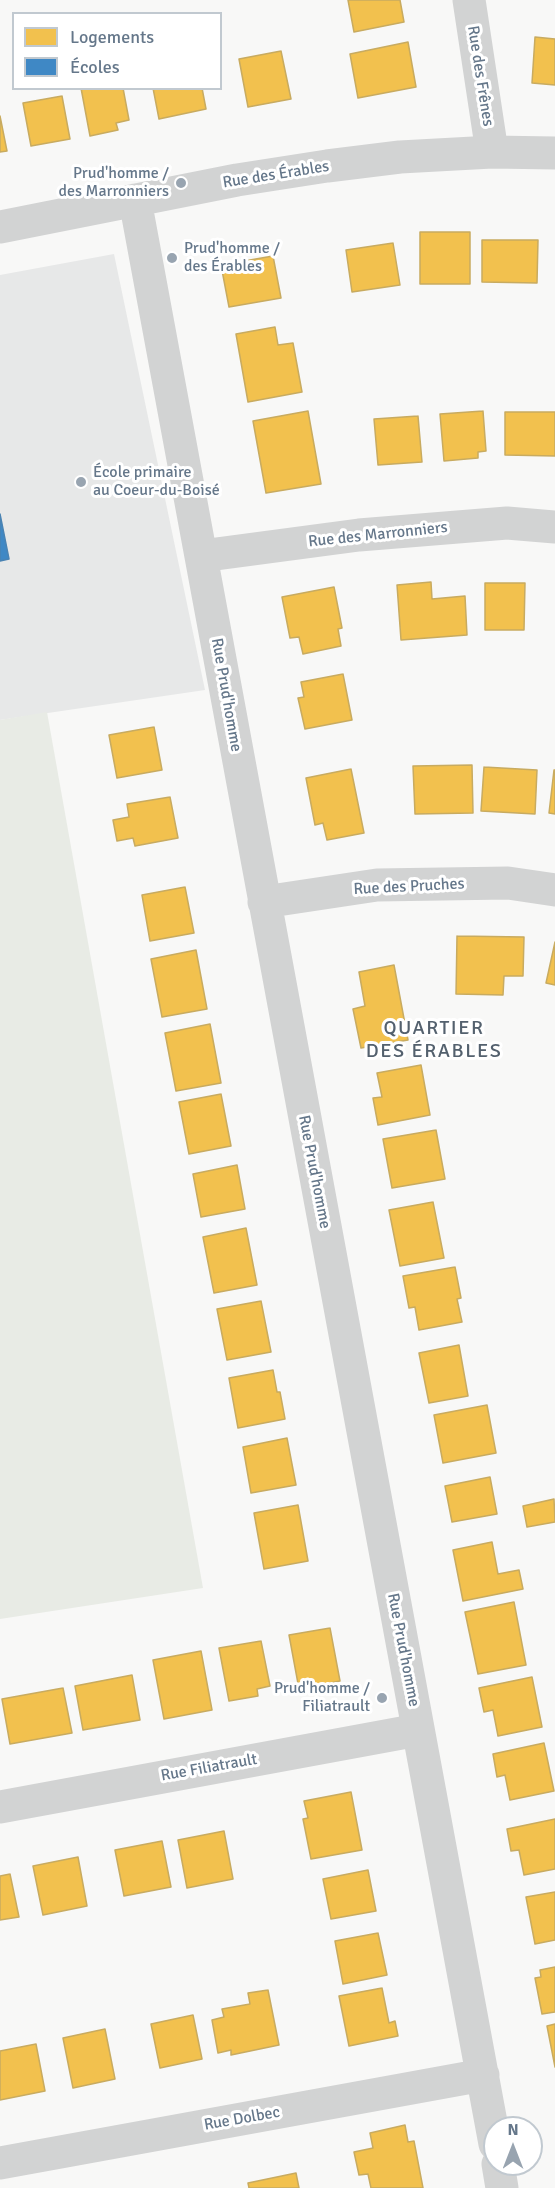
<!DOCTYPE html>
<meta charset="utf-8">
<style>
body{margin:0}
#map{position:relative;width:555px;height:2188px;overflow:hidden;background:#f8f8f7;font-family:Signika,sans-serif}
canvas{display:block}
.legend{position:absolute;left:12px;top:12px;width:210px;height:78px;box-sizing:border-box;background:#fff;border:2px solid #c1c9d0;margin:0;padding:8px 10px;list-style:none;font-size:18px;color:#65778a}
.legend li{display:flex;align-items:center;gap:12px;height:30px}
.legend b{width:30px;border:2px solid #c1c9d0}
.north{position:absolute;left:483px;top:2116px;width:60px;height:60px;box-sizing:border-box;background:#fff;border:2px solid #c1c9d0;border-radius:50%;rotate:0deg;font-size:16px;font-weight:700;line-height:24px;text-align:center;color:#65778a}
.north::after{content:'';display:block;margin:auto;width:21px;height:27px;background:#98a4b0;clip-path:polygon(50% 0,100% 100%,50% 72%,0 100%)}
</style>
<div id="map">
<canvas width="555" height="2188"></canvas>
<ul class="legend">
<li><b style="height:16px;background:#f2c14e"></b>Logements</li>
<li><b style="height:16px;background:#3f88c5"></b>Écoles</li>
</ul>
<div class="north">N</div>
</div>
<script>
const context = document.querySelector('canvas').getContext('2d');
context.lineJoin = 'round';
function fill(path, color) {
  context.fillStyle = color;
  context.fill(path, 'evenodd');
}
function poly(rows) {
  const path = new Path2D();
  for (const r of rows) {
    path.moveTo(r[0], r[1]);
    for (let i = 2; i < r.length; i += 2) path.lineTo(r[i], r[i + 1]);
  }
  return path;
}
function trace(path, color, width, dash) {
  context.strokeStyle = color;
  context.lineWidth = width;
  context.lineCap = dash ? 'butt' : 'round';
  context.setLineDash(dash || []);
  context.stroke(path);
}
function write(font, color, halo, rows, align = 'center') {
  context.font = font + ' Signika,sans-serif';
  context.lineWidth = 6;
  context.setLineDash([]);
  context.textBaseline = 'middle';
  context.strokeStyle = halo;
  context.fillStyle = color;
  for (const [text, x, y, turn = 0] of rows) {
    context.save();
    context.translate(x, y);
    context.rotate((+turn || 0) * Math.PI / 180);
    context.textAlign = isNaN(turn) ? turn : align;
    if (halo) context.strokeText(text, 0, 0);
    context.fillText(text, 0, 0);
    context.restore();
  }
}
const built = poly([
 [114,254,205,690,0,720,0,275]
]);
const green = poly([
 [47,712,203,1588,0,1619,0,720]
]);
const homes = poly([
 [348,0,400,0,404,22,354,32,348,0],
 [535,37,555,39,555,85,532,83,535,37],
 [408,42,416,87,358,98,350,54,408,42],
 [281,51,291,99,248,107,239,59,281,51],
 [81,88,123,88,129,120,116,123,118,130,90,136,81,88],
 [153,88,202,88,206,109,159,119,153,88],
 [62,96,70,139,31,146,23,103,62,96],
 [0,116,7,151,0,152,0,116],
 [420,232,470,232,470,284,420,284,420,232],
 [482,240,538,240,537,283,482,282,482,240],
 [393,243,400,285,352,292,346,250,393,243],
 [273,256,281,298,229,307,221,265,273,256],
 [275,327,278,345,293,343,302,392,248,402,236,334,275,327],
 [308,411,321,484,266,493,253,421,308,411],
 [483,411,486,451,478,452,478,458,444,461,440,414,483,411],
 [505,412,555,412,555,456,505,455,505,412],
 [418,416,422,462,378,465,374,419,418,416],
 [431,582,432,599,465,596,467,635,401,640,397,585,431,582],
 [485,583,525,583,524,630,485,630,485,583],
 [334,587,342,628,338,629,341,646,303,654,299,637,290,638,282,597,334,587],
 [343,674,352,720,305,729,298,698,304,697,301,682,343,674],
 [154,727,162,770,117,778,109,735,154,727],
 [472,765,473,813,415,814,413,766,472,765],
 [484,767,537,770,535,814,481,811,484,767],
 [351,769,364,833,327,840,323,823,315,825,306,778,351,769],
 [554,770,555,770,555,814,549,813,554,770],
 [170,797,178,838,135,846,133,838,117,841,113,820,129,817,127,804,170,797],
 [185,887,194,933,150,941,142,895,185,887],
 [457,936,524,937,523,976,504,976,503,995,456,994,457,936],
 [555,942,555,985,546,983,555,942],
 [196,950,207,1009,162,1017,151,959,196,950],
 [394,965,408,1040,361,1048,353,1009,365,1006,359,972,394,965],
 [210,1024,221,1083,176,1091,165,1033,210,1024],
 [421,1065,430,1115,378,1125,373,1098,382,1097,377,1073,421,1065],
 [221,1094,231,1146,189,1154,179,1102,221,1094],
 [436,1130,445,1179,392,1188,383,1139,436,1130],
 [237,1165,245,1209,201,1217,193,1174,237,1165],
 [433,1202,444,1258,400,1266,389,1210,433,1202],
 [246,1228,257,1285,214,1293,203,1237,246,1228],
 [455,1267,461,1298,457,1299,462,1322,419,1330,415,1307,409,1308,403,1276,455,1267],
 [261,1301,271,1352,227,1360,217,1309,261,1301],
 [459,1345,468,1396,429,1403,419,1353,459,1345],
 [273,1370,277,1392,280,1392,285,1419,238,1428,229,1378,273,1370],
 [487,1405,496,1453,443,1463,434,1415,487,1405],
 [287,1438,296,1485,251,1493,243,1447,287,1438],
 [490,1477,497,1514,452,1522,445,1486,490,1477],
 [554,1499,555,1522,527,1527,523,1506,554,1499],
 [298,1505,308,1561,264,1569,254,1513,298,1505],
 [492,1542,498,1574,519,1570,523,1589,463,1601,453,1550,492,1542],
 [514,1602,526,1665,478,1674,465,1612,514,1602],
 [330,1628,340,1681,299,1689,289,1635,330,1628],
 [261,1641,270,1686,257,1689,258,1696,229,1701,219,1648,261,1641],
 [201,1651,212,1710,164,1719,153,1660,201,1651],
 [132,1675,140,1720,83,1730,75,1686,132,1675],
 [532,1677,542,1727,498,1736,493,1710,484,1712,479,1688,532,1677],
 [63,1688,72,1733,10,1744,2,1699,63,1688],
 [544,1743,554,1791,510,1800,505,1775,497,1777,493,1754,544,1743],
 [351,1792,362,1850,311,1859,303,1819,308,1818,304,1801,351,1792],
 [555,1819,555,1869,524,1875,519,1850,511,1851,507,1829,555,1819],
 [224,1831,233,1879,187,1888,178,1840,224,1831],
 [162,1841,171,1887,124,1896,115,1850,162,1841],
 [78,1857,87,1906,43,1915,33,1866,78,1857],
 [368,1870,376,1911,331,1919,323,1879,368,1870],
 [10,1874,19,1917,0,1920,0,1876,10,1874],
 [555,1892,555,1940,535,1944,526,1897,555,1892],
 [378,1933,387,1975,343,1984,335,1941,378,1933],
 [555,1967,555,2012,542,2014,535,1978,541,1977,540,1970,555,1967],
 [382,1988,389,2023,395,2021,398,2036,349,2046,339,1996,382,1988],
 [268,1990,279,2045,231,2055,231,2050,218,2053,212,2020,224,2017,222,2009,250,2004,248,1993,268,1990],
 [193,2015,202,2059,160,2068,151,2024,193,2015],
 [555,2024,555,2067,547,2026,555,2024],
 [105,2029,115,2079,73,2088,63,2038,105,2029],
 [36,2044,45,2091,0,2100,0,2051,36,2044],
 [405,2125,408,2142,414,2141,423,2188,371,2188,368,2174,359,2175,354,2152,373,2148,370,2133,405,2125],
 [296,2173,299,2188,249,2188,248,2183,296,2173]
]);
const schools = poly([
 [0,514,9,559,0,561,0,514]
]);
const street = poly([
 [469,0,492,152],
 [135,200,495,2144],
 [0,227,237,180,327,166,400,157,492,152,555,153],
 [201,556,359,535,507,523,555,527],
 [264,902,377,885,508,883,555,890],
 [0,1807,418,1730],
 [0,2163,483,2075],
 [498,2164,502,2188]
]);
const markers = [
 [181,183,6,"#98a4b0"],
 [172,258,6,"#98a4b0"],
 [81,482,6,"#98a4b0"],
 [382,1698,6,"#98a4b0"]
];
const streetNames = [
 ["Rue des Frênes",480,76,81],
 ["Rue des Érables",276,175,-9],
 ["Rue des Marronniers",378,535,-6],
 ["Rue Prud'homme",226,695,80],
 ["Rue des Pruches",409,887,-3],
 ["Rue Prud'homme",314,1172,79],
 ["Rue Prud'homme",403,1650,79],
 ["Rue Filiatrault",209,1768,-10],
 ["Rue Dolbec",242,2119,-10]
];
const poiNames = [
 ["Prud'homme /",169,174],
 ["des Marronniers",169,192],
 ["Prud'homme /",184,249,"left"],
 ["des Érables",184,267,"left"],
 ["École primaire",93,473,"left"],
 ["au Coeur‑du‑Boisé",93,491,"left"],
 ["Prud'homme /",370,1689],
 ["Filiatrault",370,1707]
];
const quarterNames = [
 ["QUARTIER",434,1029],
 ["DES ÉRABLES",434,1052]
];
fill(built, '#e7e8e8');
fill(green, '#e8ebe5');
fill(homes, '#f2c14e');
trace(homes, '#c8ab60', 1.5);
fill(schools, '#3f88c5');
trace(schools, '#4a83b3', 1.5);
trace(street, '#d2d3d3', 33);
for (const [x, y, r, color] of markers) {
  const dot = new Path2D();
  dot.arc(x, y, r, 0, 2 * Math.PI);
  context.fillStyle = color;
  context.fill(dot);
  trace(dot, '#fff', 2);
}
write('16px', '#65778a', '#fff', streetNames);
write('16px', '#65778a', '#fff', poiNames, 'right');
context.letterSpacing = '1.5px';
write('20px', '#54616e', '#fff', quarterNames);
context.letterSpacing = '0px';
</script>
